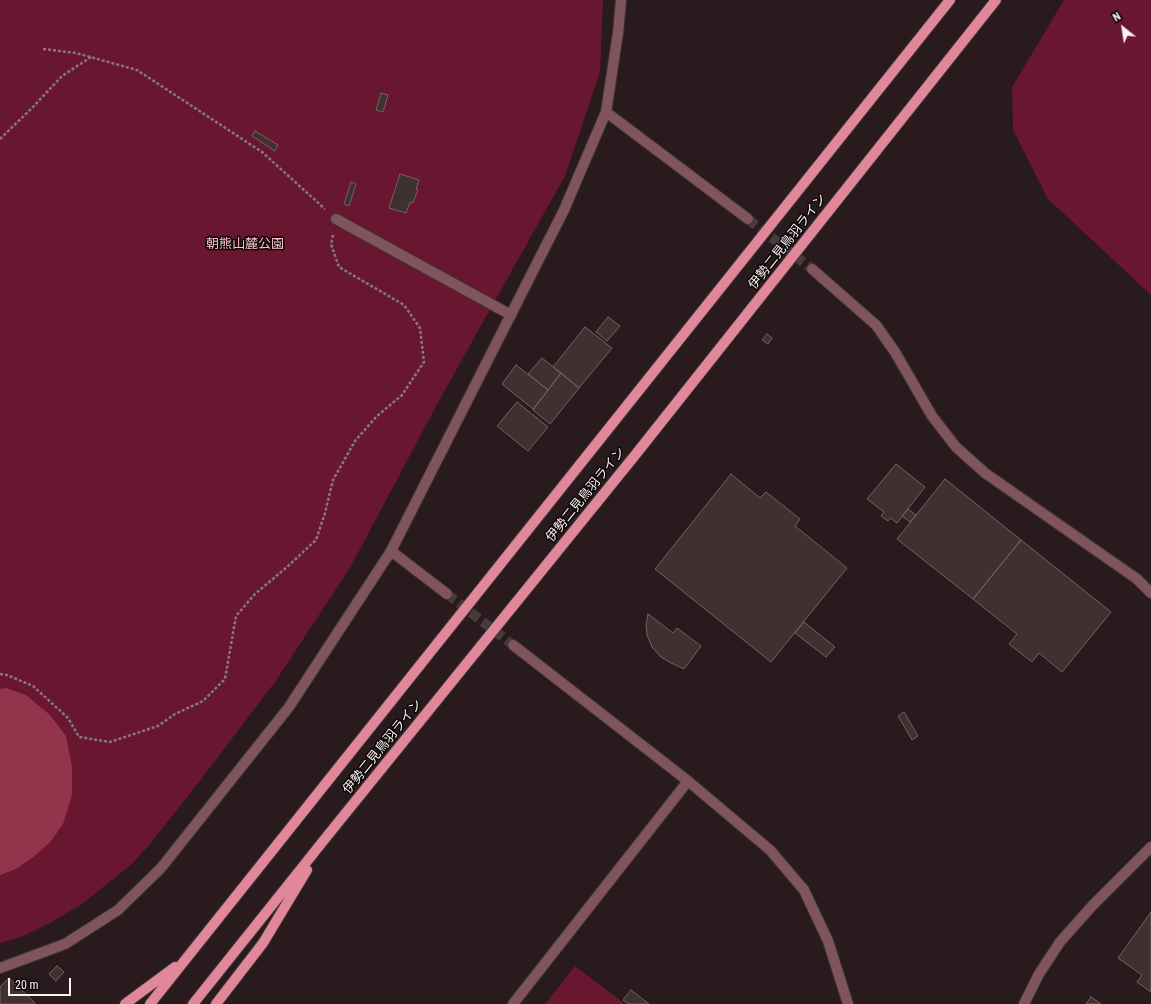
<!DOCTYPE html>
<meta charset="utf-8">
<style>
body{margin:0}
#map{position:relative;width:1151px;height:1004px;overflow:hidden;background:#281a1d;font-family:"Roboto Condensed",sans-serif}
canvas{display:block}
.north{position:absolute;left:1103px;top:8px;width:40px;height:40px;-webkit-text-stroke:3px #0d0708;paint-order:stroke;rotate:330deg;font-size:11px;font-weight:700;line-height:16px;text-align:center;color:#fcf2f3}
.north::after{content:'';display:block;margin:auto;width:14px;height:18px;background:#fcf2f3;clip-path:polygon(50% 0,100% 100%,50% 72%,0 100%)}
.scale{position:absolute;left:8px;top:978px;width:63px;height:18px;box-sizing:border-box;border:2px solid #fcf2f3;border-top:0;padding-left:5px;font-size:12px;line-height:14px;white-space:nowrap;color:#fcf2f3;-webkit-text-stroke:3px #0d0708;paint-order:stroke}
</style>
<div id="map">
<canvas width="1151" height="1004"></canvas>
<div class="north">N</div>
<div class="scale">20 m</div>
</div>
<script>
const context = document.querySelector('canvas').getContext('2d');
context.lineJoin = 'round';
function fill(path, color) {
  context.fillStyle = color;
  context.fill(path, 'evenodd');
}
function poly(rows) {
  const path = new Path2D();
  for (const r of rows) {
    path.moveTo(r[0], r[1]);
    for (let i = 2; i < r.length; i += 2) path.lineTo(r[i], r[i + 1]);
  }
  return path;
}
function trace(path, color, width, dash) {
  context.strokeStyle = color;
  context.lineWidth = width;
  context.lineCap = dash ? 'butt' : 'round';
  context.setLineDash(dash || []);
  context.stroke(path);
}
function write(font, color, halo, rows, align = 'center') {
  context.font = font + ' "Roboto Condensed","Noto Sans JP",sans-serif';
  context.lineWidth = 3;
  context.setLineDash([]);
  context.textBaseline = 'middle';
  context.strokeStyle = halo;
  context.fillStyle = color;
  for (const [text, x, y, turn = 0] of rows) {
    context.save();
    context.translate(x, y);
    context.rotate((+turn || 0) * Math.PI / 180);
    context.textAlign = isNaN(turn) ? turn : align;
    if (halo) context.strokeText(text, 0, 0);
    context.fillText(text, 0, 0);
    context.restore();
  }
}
const green = poly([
 [0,0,603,0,600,72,565,176,441,397,350,568,275,682,199,782,150,844,132,864,82,904,50,923,21,937,0,943],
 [1064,0,1151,0,1151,295,1048,199,1013,130,1012,87],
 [575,966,625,1004,545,1004]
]);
const water = poly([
 [6,688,26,695,50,715,66,736,72,766,72,795,63,824,51,841,36,855,16,869,0,875,0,689]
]);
const building = poly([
 [381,93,388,95,383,112,376,110,381,93],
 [255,131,278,145,275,151,252,136,255,131],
 [400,174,419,180,416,189,418,189,413,203,410,202,406,213,389,208,400,174],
 [351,182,356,184,349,206,344,204,351,182],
 [608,317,620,326,607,341,596,332,608,317],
 [585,327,612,348,579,388,553,367,585,327],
 [767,334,772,338,768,344,762,340,767,334],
 [542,358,561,373,548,390,528,374,542,358],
 [516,365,548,390,533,409,502,384,516,365],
 [561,373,579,388,550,424,533,410,561,373],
 [517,402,548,427,528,451,497,426,517,402],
 [896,464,925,487,897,523,891,518,888,521,881,516,884,512,867,499,896,464],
 [731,474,760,498,766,492,800,519,795,526,847,568,771,662,655,569,731,474],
 [945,479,1021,540,973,599,897,539,945,479],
 [908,509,916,515,910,522,902,516,908,509],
 [1021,540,1111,612,1062,672,1039,653,1032,662,1009,644,1017,634,973,599,1021,540],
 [648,614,673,633,677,628,701,646,684,669,671,663,661,657,652,647,647,635,646,625,648,614],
 [804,622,835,647,826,657,795,633,804,622],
 [904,712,918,736,912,740,898,716,904,712],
 [1151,912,1151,992,1137,982,1142,975,1118,958,1151,912],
 [57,966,64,972,56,981,49,974,57,966],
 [9,978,35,1003,35,1004,0,1004,0,987,9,978],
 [631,990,649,1004,628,1004,623,1000,631,990],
 [1091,997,1101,1004,1086,1004,1091,997]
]);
const tertiaryTunnel = poly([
 [748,219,812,269],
 [447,594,513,645]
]);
const path = poly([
 [43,49,76,53,137,70,262,152,325,209],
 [0,139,32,108,62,76,91,57],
 [0,674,7,675,33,686,68,718,79,737,110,742,158,726,175,714,203,701,225,679,236,616,255,594,287,567,316,540,325,513,333,480,355,441,376,417,402,395,424,362,420,328,404,305,339,267,331,244,333,235]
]);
const service = poly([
 [336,219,511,315]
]);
const minor = poly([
 [1024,1004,1039,974,1060,942,1092,906,1151,847]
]);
const tertiary = poly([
 [606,112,748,219],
 [812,269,876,325,895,352,932,416,956,447,985,473,1137,579,1151,593],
 [391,551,447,594],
 [513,645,688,781,770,850,804,890,828,941,848,1004],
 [0,968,65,944,118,910,161,868,289,707,391,551,564,210,606,112,618,33,621,0],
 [513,1004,688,781]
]);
const primary = poly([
 [125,1004,175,967],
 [150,1004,950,0],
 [193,1004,328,835,636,454,996,0],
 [216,1004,263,943,307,870]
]);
const streetNames = [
 ["伊勢二見鳥羽ライン",788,242,-52],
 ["伊勢二見鳥羽ライン",586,495,-51],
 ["伊勢二見鳥羽ライン",383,747,-51]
];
const parkNames = [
 ["朝熊山麓公園",245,245]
];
fill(green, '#691630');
fill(water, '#93344d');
fill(building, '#3f3032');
trace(building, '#746265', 1);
trace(tertiaryTunnel, '#483a3d', 10, [10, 5]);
trace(service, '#413437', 12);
trace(minor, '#413437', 12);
trace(tertiary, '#413437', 12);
trace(primary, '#413437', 12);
trace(path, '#85797b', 2.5, [3, 2]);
trace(service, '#7f545c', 10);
trace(minor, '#7f545c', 10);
trace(tertiary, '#7f545c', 10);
trace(primary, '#e08899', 10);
write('13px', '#fcf2f3', '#0d0708', streetNames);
write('13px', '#f9c2cb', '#0d0708', parkNames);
</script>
